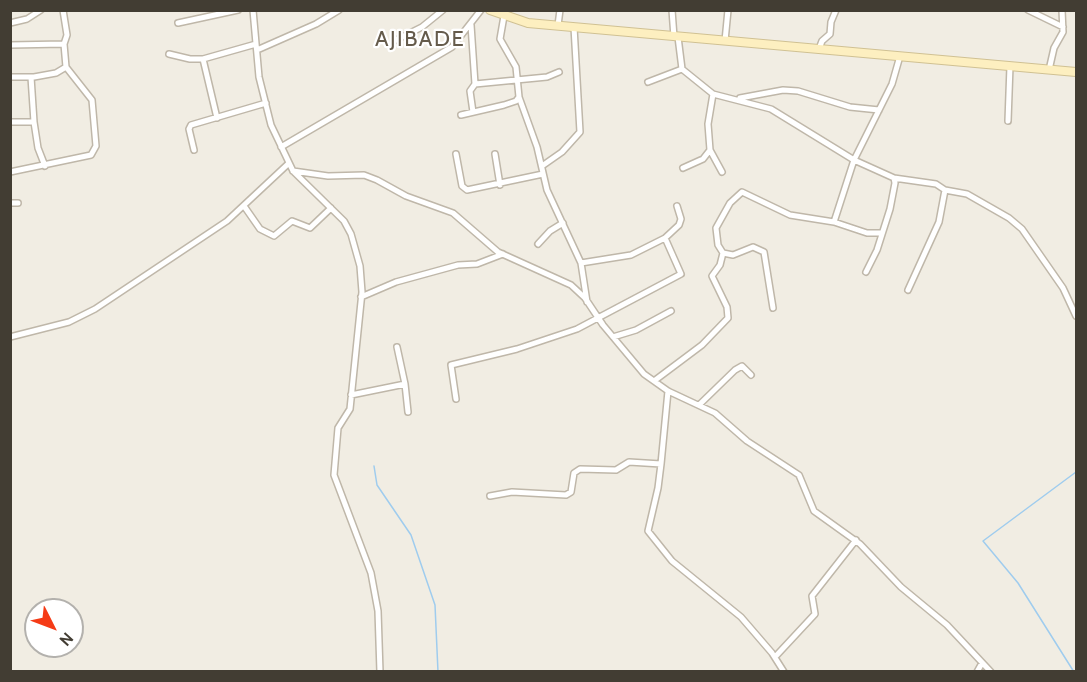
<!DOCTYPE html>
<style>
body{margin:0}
#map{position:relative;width:1087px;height:682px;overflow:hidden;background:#f1ede3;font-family:Cabin,sans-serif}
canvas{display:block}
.frame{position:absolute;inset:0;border:12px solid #423d33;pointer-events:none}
.north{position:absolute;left:24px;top:598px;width:60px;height:60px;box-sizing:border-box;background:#fff;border:2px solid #b3b1ad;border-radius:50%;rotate:132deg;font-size:16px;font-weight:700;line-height:24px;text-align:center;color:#423d33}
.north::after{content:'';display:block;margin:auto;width:21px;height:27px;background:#f53b16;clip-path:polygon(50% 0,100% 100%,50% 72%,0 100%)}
</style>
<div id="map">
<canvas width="1087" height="682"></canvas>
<div class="frame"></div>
<div class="north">N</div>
</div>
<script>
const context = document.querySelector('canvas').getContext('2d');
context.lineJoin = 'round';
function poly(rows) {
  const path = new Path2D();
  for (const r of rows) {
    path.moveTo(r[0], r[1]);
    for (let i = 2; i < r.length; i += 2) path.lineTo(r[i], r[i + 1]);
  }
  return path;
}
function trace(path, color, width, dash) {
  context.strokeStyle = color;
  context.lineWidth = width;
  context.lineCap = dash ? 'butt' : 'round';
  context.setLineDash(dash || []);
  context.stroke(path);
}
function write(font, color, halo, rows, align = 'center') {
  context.font = font + ' Cabin,sans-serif';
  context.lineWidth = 4.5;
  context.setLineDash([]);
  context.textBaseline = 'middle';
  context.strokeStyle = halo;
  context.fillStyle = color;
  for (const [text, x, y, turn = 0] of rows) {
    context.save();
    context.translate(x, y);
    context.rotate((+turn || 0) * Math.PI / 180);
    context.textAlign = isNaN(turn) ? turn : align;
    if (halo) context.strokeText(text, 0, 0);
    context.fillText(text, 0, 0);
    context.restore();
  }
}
const stream = poly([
 [374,466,377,485,411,535,435,605,438,672],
 [1074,672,1018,583,983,541,1076,472]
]);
const street = poly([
 [63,10,67,35,64,44],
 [253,10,259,77,271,125,293,171,344,221,351,234,360,266,362,292,350,409,338,428,334,475,371,573,378,611,380,672],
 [672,10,674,37],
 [1028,10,1063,27],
 [10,23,27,19,41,10],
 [178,23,238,10],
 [471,25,475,84,547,77,559,72],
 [558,25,560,10],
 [678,37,682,69,713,94,771,109,854,160,834,222,790,215,742,192,730,203,716,228,718,245,723,253,733,255,753,247,764,252,773,308],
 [394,41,422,27,443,10],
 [725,41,728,10],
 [10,45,64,44,66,67,56,73,34,77,10,77],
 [819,49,822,41,830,34,831,22,836,10],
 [257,50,316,24,339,10],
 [169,54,190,59,203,59],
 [900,56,892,84,854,160,894,178,936,184,945,190,939,222,908,290],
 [1049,70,1054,48,1063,32,1062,10],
 [31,77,34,122],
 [648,82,682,69],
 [519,97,537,147,547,190,581,263,587,302],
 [740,98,783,90,798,91,850,107,879,110],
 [473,112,470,91,475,84],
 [461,115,504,105,516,101,519,97,516,67,500,39,504,16],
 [217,118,203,59,256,44],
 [1008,121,1010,66],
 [10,122,34,122,38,148,45,166],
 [281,147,452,47,481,10],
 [194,150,189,129,191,125,266,103],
 [710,150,722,172],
 [456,154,462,186,467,190,543,174],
 [495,154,500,185],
 [542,166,562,152,580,132,574,27],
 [683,168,703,159,710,150,708,124,713,94],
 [293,171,328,176,364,175,377,180,406,196,453,213,498,252,571,285,585,298,603,325,644,374,668,391,715,413,747,441,799,475,814,511,860,544,901,587,947,625,991,672],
 [10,172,91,155,96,146,92,100,66,67],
 [945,190,967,194,1009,218,1022,229,1063,288,1076,316],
 [10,203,18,203],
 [244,206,260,229,274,236,292,221,310,228,331,208],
 [834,222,867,233,882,233],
 [538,244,550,231,563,223],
 [581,263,631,255,665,238,679,225,681,219,677,206],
 [866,272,877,250,890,209,895,183,894,178],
 [361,297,396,282,458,265,477,264,503,254],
 [10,337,69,322,95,309,227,221,288,164],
 [613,337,636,330,671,311],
 [654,381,702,345,728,318,727,307,712,276,720,265,723,253],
 [405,384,408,412],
 [351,395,405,384,397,347],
 [456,399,451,365,517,349,577,329,681,274,665,238],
 [699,405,735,370,742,366,751,375],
 [661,464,658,488,648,531,672,561,741,617,772,653,784,672],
 [490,496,512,492,566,495,571,492,574,473,580,469,616,470,629,462,661,464,668,391],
 [775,657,815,614,812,596,856,540],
 [977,672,982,663]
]);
const secondary = poly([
 [490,10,528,23,1076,72]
]);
const quarterNames = [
 ["AJIBADE",420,40]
];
trace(stream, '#9fccee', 1.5);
trace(street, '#bfb7a9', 8);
trace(secondary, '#d0c193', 10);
trace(street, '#fff', 5);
trace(secondary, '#fdefc0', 8);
context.letterSpacing = '1.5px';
write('22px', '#655b4b', '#fff', quarterNames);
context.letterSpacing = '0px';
</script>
